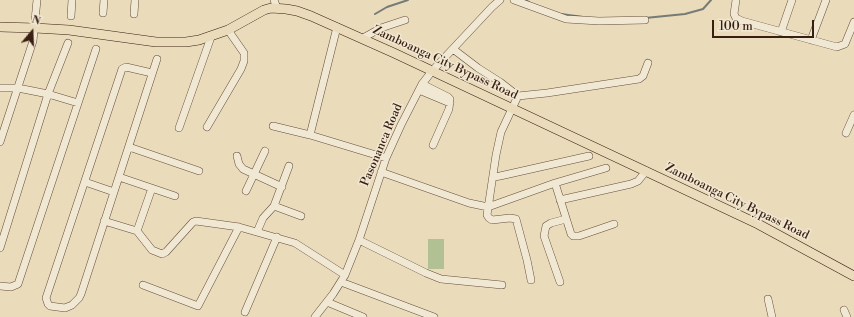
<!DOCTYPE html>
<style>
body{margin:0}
#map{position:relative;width:854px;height:317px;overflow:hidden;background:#eadbbb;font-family:"Libre Bodoni",serif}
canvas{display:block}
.north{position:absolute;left:12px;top:12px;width:40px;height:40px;-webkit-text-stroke:3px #f1e8d3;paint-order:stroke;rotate:19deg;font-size:11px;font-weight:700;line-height:16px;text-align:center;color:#391f11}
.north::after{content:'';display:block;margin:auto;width:14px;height:18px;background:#391f11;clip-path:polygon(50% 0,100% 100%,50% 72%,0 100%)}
.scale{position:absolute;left:712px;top:20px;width:102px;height:18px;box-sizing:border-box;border:2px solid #391f11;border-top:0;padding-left:5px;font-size:12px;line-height:14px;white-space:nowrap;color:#391f11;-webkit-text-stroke:3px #f1e8d3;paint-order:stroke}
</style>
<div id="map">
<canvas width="854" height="317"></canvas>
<div class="north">N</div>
<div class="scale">100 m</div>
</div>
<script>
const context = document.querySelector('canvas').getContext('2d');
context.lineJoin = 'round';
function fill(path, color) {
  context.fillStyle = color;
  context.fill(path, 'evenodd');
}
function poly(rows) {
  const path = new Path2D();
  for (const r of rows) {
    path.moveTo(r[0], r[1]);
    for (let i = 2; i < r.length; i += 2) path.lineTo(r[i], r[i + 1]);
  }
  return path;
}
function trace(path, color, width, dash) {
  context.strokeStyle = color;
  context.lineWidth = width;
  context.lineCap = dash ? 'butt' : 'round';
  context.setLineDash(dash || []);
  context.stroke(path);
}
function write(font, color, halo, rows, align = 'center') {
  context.font = font + ' "Libre Bodoni",serif';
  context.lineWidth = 3;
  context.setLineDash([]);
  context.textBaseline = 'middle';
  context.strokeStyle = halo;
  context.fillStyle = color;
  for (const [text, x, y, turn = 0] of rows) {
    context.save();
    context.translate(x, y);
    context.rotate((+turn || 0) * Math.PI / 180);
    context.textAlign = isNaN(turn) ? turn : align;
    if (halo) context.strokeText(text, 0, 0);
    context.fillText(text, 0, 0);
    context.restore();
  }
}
const green = poly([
 [428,239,444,239,444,269,428,269]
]);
const stream = poly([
 [525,0,529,2],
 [375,14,387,7,408,0],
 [561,14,583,17],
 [645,18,685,14,703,9,711,0]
]);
const minor = poly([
 [274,0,277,8],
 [514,0,566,19,599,21,645,20],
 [736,0,734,14,736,18,742,21,837,47,845,44,854,22],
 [103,13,104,0],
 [134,14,135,0],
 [71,16,72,0],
 [781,32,792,0],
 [363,38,381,28,405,20],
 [811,40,826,0],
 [453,49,478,68,500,82,518,96,547,93,639,79,643,76,648,63],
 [152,73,126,67,122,69,46,298,48,304,50,306,65,308,72,305,79,298,81,294,157,59],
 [422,84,448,97,450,99,449,109,433,145],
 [0,88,18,88,48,94,78,103],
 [419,90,450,103],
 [518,96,501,132,496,155,487,215,489,218,492,220,510,218,516,219,527,260,531,280],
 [273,126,310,135,386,158],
 [207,127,241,69,244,61,244,53,228,30],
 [179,128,211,37],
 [846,133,854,115],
 [310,135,337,27],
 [0,142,33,41,37,0],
 [129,147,199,171],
 [237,156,239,164,243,169,282,187],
 [381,172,469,203,488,207,555,183,606,168],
 [119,177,175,196],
 [494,177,500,176,589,156],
 [85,182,114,192],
 [555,183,571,234,573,236,579,236,614,224],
 [246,191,265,151],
 [560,200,631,184,638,181,646,171],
 [274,206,301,216],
 [104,221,137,231,152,188],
 [137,231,152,250,162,254,166,252,193,222,196,221,239,227,295,243,345,275],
 [257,232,263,218,274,206,289,166],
 [359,240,426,273,441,279,502,285],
 [0,248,48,94,68,43],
 [341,282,434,317],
 [560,282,544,236,546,226,551,223,566,219],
 [143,285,198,306,239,227],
 [0,286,11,287,18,284,96,49],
 [768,299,772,317],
 [327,302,363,317],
 [844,310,847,317],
 [245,312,277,237],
 [315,317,333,294,345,275,359,240,386,158,401,125,422,84,433,70,492,7,500,0]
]);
const major = poly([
 [0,27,35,28,69,30,156,42,186,42,199,40,228,30,264,10,271,8,286,9,297,11,311,16,394,53,758,224,854,276]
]);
const streetNames = [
 ["Zamboanga City Bypass Road",445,63,25],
 ["Pasonanca Road",382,145,-67],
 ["Zamboanga City Bypass Road",737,202,26]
];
fill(green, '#b2c194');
trace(stream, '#757b77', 2);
trace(minor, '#654e3c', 8);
trace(major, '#391f11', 10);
trace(minor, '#f1e8d3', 7);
trace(major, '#eadbbb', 9);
write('12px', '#391f11', '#f1e8d3', streetNames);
</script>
